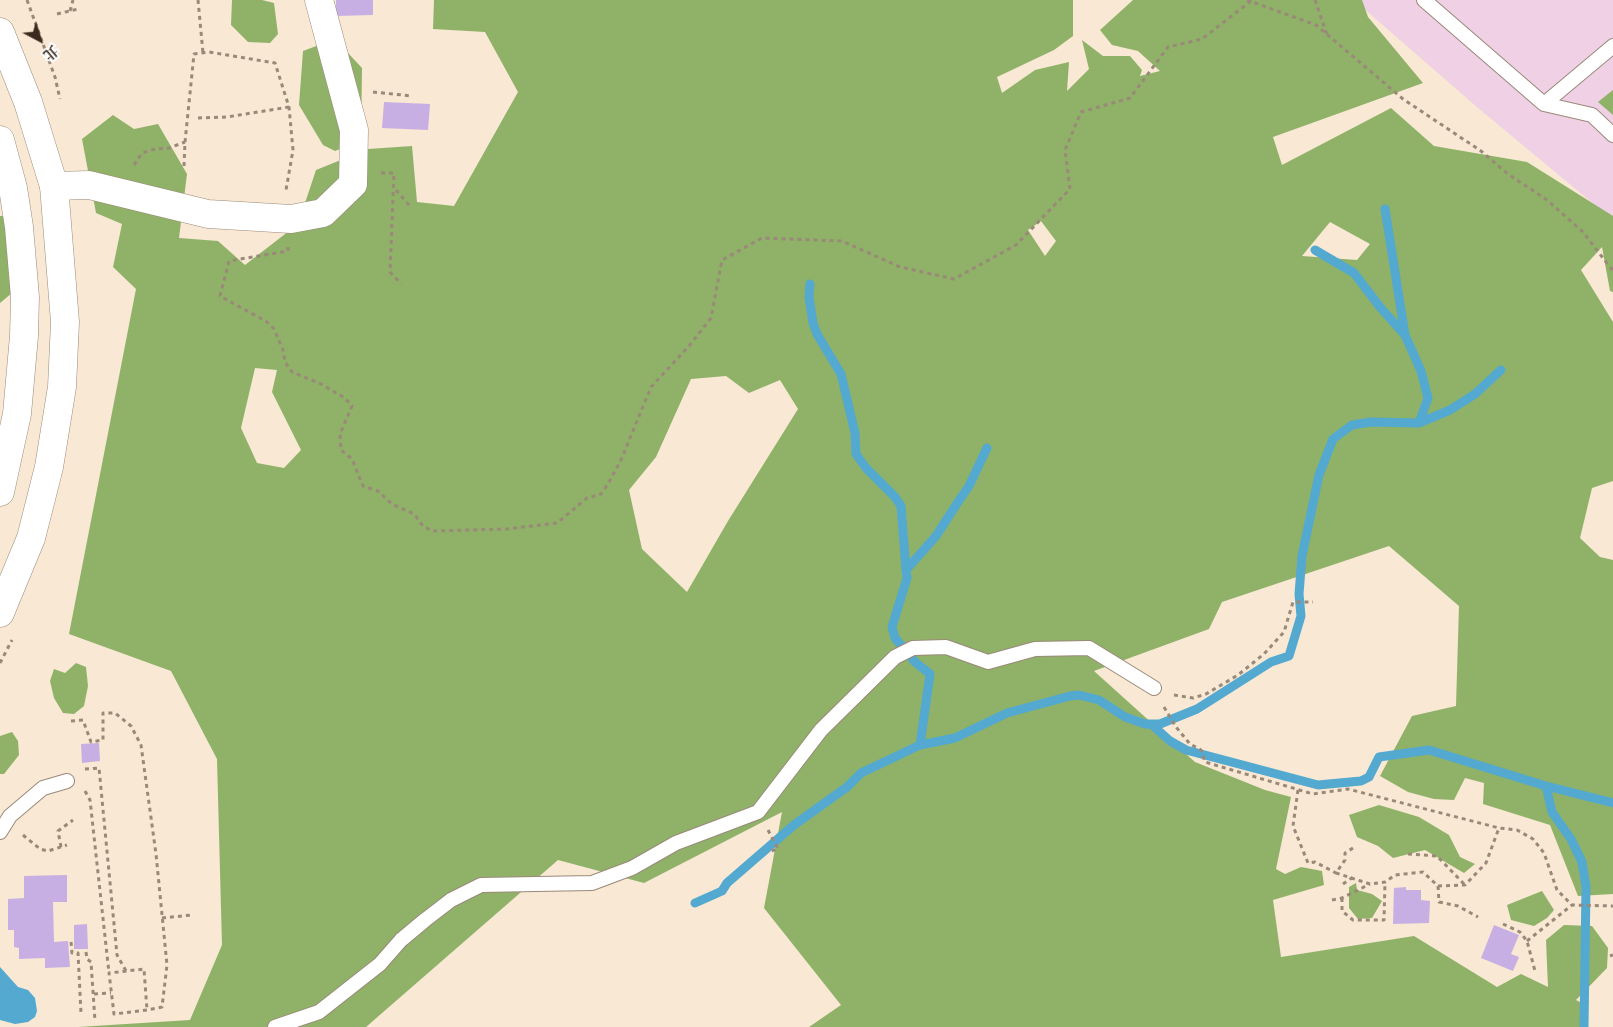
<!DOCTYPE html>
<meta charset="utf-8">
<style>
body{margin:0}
#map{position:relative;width:1613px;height:1027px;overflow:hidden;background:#f8e8d4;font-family:Vollkorn,"Noto Serif TC",serif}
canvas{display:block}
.north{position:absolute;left:15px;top:15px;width:50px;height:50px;-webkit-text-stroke:4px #fff;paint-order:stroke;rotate:140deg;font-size:14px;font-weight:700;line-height:20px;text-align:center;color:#3b2a1e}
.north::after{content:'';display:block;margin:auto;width:18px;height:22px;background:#3b2a1e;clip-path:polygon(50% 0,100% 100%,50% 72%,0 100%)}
</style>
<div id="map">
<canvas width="1613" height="1027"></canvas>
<div class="north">北</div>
</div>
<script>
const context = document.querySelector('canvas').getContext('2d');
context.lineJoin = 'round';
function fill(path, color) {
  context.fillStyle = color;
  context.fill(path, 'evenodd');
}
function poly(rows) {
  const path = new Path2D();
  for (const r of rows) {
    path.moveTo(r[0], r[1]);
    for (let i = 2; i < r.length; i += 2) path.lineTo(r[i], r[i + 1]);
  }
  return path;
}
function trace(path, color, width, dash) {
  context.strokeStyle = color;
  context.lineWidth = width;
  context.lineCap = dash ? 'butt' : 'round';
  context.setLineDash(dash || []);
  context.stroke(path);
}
const built = poly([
 [1354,0,1613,0,1613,220,1478,108]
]);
const forest = poly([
 [232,0,262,0,274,3,278,34,270,43,248,42,231,25],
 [434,0,1073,0,1073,36,1054,50,997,77,1002,93,1035,70,1069,62,1067,91,1089,69,1082,40,1103,56,1130,56,1142,70,1140,76,1160,71,1138,51,1112,45,1100,30,1133,0,1362,0,1368,17,1423,83,1273,137,1282,165,1391,108,1434,146,1527,162,1613,216,1613,292,1610,291,1602,247,1581,270,1613,322,1613,481,1592,488,1580,538,1600,557,1613,560,1613,894,1578,896,1550,825,1483,804,1484,783,1465,778,1454,800,1434,799,1408,792,1380,776,1412,716,1456,706,1459,606,1389,546,1222,602,1209,629,1094,671,1195,762,1265,790,1291,797,1276,869,1285,874,1301,867,1322,871,1324,885,1273,900,1281,957,1414,936,1497,987,1521,974,1548,987,1546,940,1564,925,1592,926,1608,948,1607,968,1576,1000,1580,1002,1583,1027,809,1027,841,1005,764,908,782,812,644,883,558,860,366,1027,78,1027,190,1020,222,945,217,759,171,671,69,634,136,289,113,267,122,224,96,213,82,139,113,115,134,129,158,124,187,174,179,238,218,241,245,265,298,224,316,170,368,149,412,146,417,202,454,206,518,92,485,32,433,29],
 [1041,221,1056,241,1045,256,1028,230],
 [1330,222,1370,244,1357,260,1302,256],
 [255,368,277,370,272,392,301,450,284,468,257,463,241,428],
 [726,376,749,393,780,380,798,409,728,521,687,592,642,549,629,490,656,457,691,379],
 [335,39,362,68,361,141,335,151,323,145,299,105,303,51],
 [1613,90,1613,115,1598,102],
 [0,216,7,216,14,247,8,261,18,270,18,288,0,303],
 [76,663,86,667,88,686,84,706,74,714,63,713,54,698,50,681,54,669,65,673],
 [12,732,18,741,19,755,4,774,0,774,0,736],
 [1379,805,1419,817,1449,835,1460,857,1475,864,1464,873,1425,850,1393,858,1378,846,1357,837,1349,815],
 [1356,883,1357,890,1372,894,1382,901,1372,918,1358,919,1349,908,1349,887],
 [1542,891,1554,910,1547,918,1534,926,1511,920,1507,905]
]);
const water = poly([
 [0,967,18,987,28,990,35,998,37,1011,35,1017,28,1022,15,1024,0,1020]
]);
const stream = poly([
 [1385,209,1405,335,1421,371,1428,398,1419,423],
 [1315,250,1354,273,1380,307,1404,334],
 [810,284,809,297,813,323,817,334,841,374,855,433,856,454,866,468,895,497,901,506,906,570],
 [1151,724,1170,741,1186,750,1318,785,1361,781,1369,777,1379,757,1429,750,1546,786,1613,803],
 [920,745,930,674,915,662,895,638,892,627,907,578,906,570,936,536,958,502,969,486,987,448],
 [1546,786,1552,812,1571,839,1582,862,1586,887,1584,1027],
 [695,903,722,891,727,883,794,825,847,787,861,773,920,745,955,738,1007,713,1070,696,1079,695,1099,700,1125,717,1145,724,1160,724,1197,709,1271,662,1289,656,1301,616,1299,594,1302,556,1319,475,1333,439,1352,425,1371,422,1419,423,1450,410,1475,394,1501,370]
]);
const building = poly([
 [336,0,373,0,373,15,336,16],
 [384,102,430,104,428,130,382,128],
 [99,743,100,761,82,763,81,744],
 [67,875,67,902,53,902,54,942,68,941,70,967,45,968,45,958,19,959,19,948,14,947,14,930,8,930,8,899,24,898,24,876],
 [1406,887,1406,890,1421,890,1421,900,1430,901,1429,923,1393,924,1394,888],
 [87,924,88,949,74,949,74,925],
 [1494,925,1519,935,1511,954,1519,957,1513,971,1481,958]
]);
const path = poly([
 [27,0,55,77,60,99],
 [198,0,203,53],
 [1247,0,1316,25,1403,99,1481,151,1508,174,1547,200,1583,232,1613,271],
 [1315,0,1327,35],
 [70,11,73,0],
 [57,14,78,9],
 [373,92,412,96],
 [198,118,227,117,289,107],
 [134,165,142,153,155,149,169,148,185,142],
 [184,166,185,142,194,54,209,52,275,63,289,107,293,150,286,190],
 [381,173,394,173,390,272,401,284],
 [396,190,409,205],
 [288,247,288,251,229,261,220,296,267,322,274,329,283,350,285,362,292,372,321,384,345,398,352,406,340,434,341,450,352,459,363,486,378,491,392,504,414,514,423,526,432,531,507,529,557,523,587,498,601,494,608,484,621,460,651,387,689,346,711,318,722,260,762,238,842,241,900,267,954,279,1016,245,1070,189,1065,150,1081,112,1130,98,1168,47,1202,39,1251,1],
 [0,663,12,640],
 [1174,695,1193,698,1206,694,1238,675,1264,654,1284,632,1293,602,1313,602],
 [1164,707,1176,727,1190,744,1201,750,1205,762,1313,794,1348,789,1499,828,1517,830,1533,839,1544,853,1557,890,1572,905,1613,906],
 [71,721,83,720,91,742,103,740,103,713,115,713,131,726,141,745,156,854,167,965,162,1007,147,1010,114,1014,109,973,144,969,147,1010],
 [85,769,99,768,117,955,126,971],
 [1298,790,1293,826,1308,863,1315,862,1336,873],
 [85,791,90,800,109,973],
 [768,830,778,849,771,851],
 [23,835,40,849,48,851,67,845],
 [61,847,58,831,73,820],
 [1353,848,1345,853,1345,860,1336,873,1370,884,1385,882,1395,875,1423,872,1438,886,1465,885,1486,863,1499,828],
 [1408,854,1437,856,1464,884],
 [1343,884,1353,877],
 [1438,886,1439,902,1458,906,1478,917],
 [1342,898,1342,911,1353,920,1384,920,1385,882],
 [1332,900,1342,898,1370,884],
 [162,918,192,915],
 [1503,924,1520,932,1527,941,1535,971],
 [1527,941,1572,905],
 [71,942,72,953,78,953,81,1013],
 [86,952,87,959,91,962,95,1021],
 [1610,956,1613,955],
 [94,994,111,993]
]);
const lane = poly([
 [1424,0,1544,104,1592,115,1613,135],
 [1544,104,1613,46],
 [0,832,10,816,43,788,67,781],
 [275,1027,319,1012,380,964,401,940,425,920,451,900,481,885,592,883,632,868,676,843,758,812,821,730,895,657,913,648,946,647,988,662,1035,649,1089,648,1154,688]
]);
const street = poly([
 [54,186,89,185,208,214,291,219,323,213,353,184,354,130,319,0]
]);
const primary = poly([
 [0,32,28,102,54,186,65,322,62,387,49,467,31,538,0,613],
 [0,140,13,188,19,227,25,297,24,336,17,414,0,492]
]);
fill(built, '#f0d0e4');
fill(forest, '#8fb268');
fill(water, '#53a9cf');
trace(stream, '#53a9cf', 9);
fill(building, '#c8afe3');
trace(lane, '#9a8979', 16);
trace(street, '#9a8979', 29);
trace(primary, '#9a8979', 29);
trace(path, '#9a8979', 3, [4, 4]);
trace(lane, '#fff', 14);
trace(street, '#fff', 28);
trace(primary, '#fff', 28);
</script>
